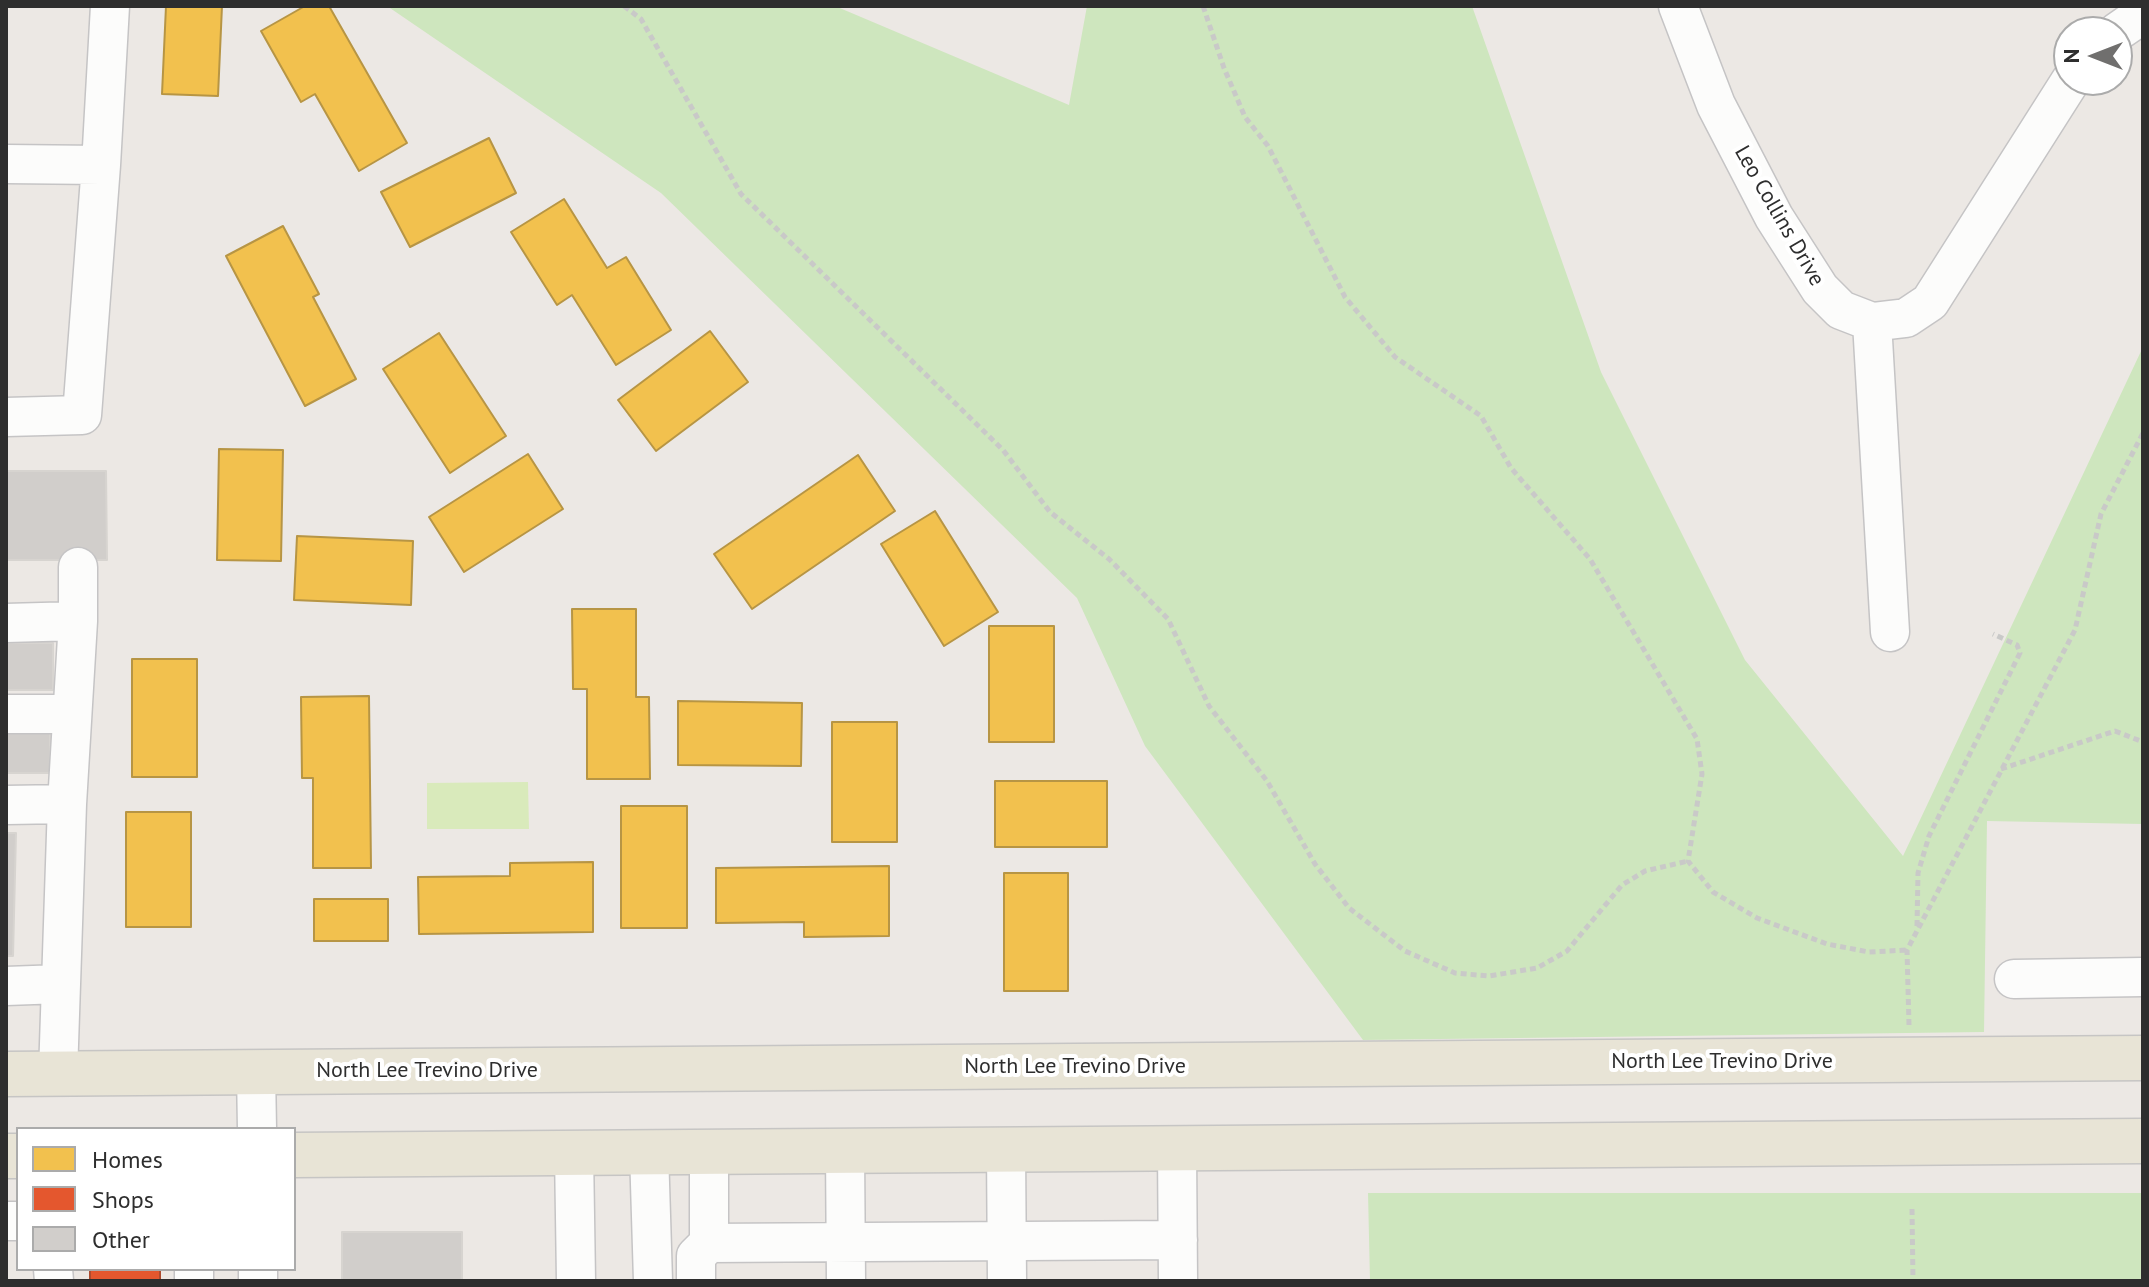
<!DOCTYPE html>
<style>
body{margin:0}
#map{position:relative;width:2149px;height:1287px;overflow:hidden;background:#ece8e4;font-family:"PT Sans",sans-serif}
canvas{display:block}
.frame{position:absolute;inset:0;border:8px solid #2e2e2e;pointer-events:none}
.legend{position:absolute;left:16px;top:1127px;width:280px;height:144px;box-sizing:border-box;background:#fff;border:2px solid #ababab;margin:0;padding:10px 14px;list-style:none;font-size:24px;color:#2e2e2e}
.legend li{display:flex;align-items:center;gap:16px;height:40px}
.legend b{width:40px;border:2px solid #ababab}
.north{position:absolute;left:2053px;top:16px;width:80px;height:80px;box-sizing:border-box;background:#fff;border:2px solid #ababab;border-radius:50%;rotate:270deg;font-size:22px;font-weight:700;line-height:32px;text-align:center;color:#2e2e2e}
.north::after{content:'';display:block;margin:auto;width:28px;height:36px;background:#706f6e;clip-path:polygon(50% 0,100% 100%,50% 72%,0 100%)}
</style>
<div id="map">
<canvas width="2149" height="1287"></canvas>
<div class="frame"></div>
<ul class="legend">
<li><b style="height:22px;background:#f2c14e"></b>Homes</li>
<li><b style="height:22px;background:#e4572e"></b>Shops</li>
<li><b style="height:22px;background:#d1cecb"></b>Other</li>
</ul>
<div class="north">N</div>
</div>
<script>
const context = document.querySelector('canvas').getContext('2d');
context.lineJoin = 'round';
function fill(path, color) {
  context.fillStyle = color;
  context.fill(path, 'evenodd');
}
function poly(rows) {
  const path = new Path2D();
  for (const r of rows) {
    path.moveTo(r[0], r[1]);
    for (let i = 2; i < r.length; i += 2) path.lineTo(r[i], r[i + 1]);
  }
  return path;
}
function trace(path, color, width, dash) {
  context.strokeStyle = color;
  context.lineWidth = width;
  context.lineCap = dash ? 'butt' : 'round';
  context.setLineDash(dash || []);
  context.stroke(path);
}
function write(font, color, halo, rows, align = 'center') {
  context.font = font + ' "PT Sans",sans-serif';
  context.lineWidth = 8;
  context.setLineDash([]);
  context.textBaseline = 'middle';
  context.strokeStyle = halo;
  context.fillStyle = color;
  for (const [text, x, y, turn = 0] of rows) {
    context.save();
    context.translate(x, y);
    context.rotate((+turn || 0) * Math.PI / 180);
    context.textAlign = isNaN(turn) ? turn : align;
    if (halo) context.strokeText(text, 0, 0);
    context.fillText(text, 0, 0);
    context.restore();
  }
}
const green = poly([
 [387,6,835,6,1069,105,1087,6,1472,6,1601,372,1745,660,1903,856,2143,347,2143,824,1987,821,1984,1032,1363,1040,1145,746,1077,598,661,193],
 [1368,1193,2143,1193,2143,1281,1370,1281]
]);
const pitch = poly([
 [528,782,529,829,427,829,427,783]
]);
const homes = poly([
 [166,6,222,6,218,96,162,94,166,6],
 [305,6,329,6,407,143,359,171,315,94,301,102,261,31,305,6],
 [489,138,516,193,410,247,381,192,489,138],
 [564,199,607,268,626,257,671,330,616,365,572,295,557,305,511,232,564,199],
 [283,226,319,294,313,297,356,379,305,406,226,256,283,226],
 [710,331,748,382,656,451,618,400,710,331],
 [439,333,506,436,450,473,383,369,439,333],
 [219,449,283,450,281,561,217,560,219,449],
 [528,454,563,509,464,572,429,517,528,454],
 [858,455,895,511,752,609,714,554,858,455],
 [935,511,998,612,944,646,881,544,935,511],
 [297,536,413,541,411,605,294,600,297,536],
 [572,609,636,609,636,697,649,697,650,779,587,779,587,689,573,689,572,609],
 [989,626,1054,626,1054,742,989,742,989,626],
 [132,659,197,659,197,777,132,777,132,659],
 [369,696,371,868,313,868,313,778,302,778,301,697,369,696],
 [678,701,802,703,801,766,678,765,678,701],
 [832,722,897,722,897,842,832,842,832,722],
 [995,781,1107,781,1107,847,995,847,995,781],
 [621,806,687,806,687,928,621,928,621,806],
 [126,812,191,812,191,927,126,927,126,812],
 [593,862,593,932,419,934,418,877,510,876,510,863,593,862],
 [889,866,889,936,804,937,804,922,716,923,716,868,889,866],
 [1004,873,1068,873,1068,991,1004,991,1004,873],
 [314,899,388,899,388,941,314,941,314,899]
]);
const shops = poly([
 [90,1269,160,1269,160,1281,90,1281,90,1269]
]);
const building = poly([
 [6,471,106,471,107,560,6,560,6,471],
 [6,643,53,643,53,690,6,690,6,643],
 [6,725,50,725,50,773,6,773,6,725],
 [6,833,16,833,13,956,6,956,6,833],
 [342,1232,462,1232,462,1281,342,1281,342,1232]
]);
const path = poly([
 [624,6,641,19,741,194,1003,450,1050,512,1109,559,1168,619,1209,706,1267,781,1315,864,1349,908,1405,951,1455,973,1489,976,1537,968,1567,951,1622,885,1645,871,1688,861],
 [1203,6,1224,68,1245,117,1268,146,1345,297,1395,357,1481,416,1511,468,1590,559,1697,739,1702,774,1688,861,1713,892,1757,918,1827,944,1869,952,1907,950],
 [2001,769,2115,731,2143,742],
 [1917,926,1918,873,1929,836,2020,653,2017,645,1993,634],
 [1909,1025,1907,950,2075,630,2101,514,2143,433],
 [1912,1209,1913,1281]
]);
const minor = poly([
 [1678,6,1716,105,1774,217,1820,289,1841,310,1872,322,1906,318,1930,302,2071,80],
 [2117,32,2143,14],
 [6,164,101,165,82,415,6,417],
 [101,165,110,6],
 [1872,322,1890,632],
 [78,567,78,621],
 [6,623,78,621,67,804],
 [6,714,72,714],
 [6,805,67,804,58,1074],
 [2014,979,2143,977],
 [6,986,61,984],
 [256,1072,257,1129],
 [1177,1149,1178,1281],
 [1006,1150,1007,1281],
 [649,1151,653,1281],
 [845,1151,846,1281],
 [574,1152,576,1281],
 [709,1152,709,1243],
 [6,1221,18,1221],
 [53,1269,54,1281],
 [194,1269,194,1281],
 [258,1269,258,1281],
 [696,1281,696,1256,709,1243,1178,1240]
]);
const major = poly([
 [6,1074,2143,1058],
 [294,1155,2143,1141],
 [6,1156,18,1156]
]);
const streetNames = [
 ["Leo Collins Drive",1779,216,60],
 ["North Lee Trevino Drive",1722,1062],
 ["North Lee Trevino Drive",1075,1067],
 ["North Lee Trevino Drive",427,1071]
];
fill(green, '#cee6be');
fill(pitch, '#d9eabb');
fill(homes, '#f2c14e');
trace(homes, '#b79544', 2);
fill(shops, '#e4572e');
trace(shops, '#ad4b2e', 2);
fill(building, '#d1cecb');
trace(building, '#d7d4d0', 2);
trace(minor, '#c5c4c5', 41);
trace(major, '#c6c5c4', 47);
trace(path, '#c9c9c8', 5, [6, 4]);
trace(minor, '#fcfcfb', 38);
trace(major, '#e8e4d6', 44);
write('22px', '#2e2e2e', '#fff', streetNames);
</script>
